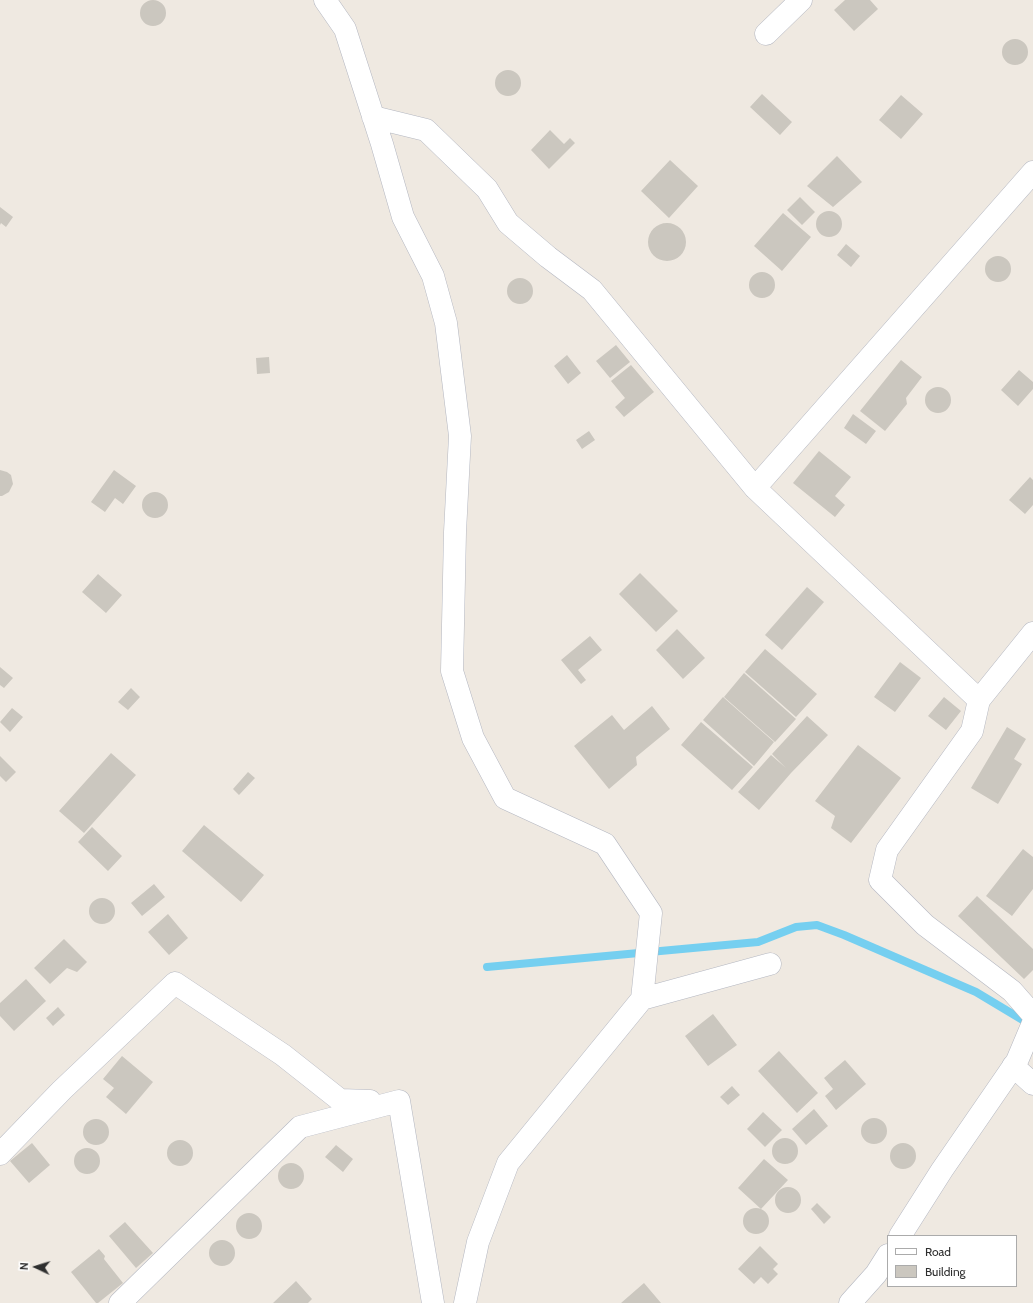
<!DOCTYPE html>
<style>
body{margin:0}
#map{position:relative;width:1033px;height:1303px;overflow:hidden;background:#efe9e1;font-family:Cabin,sans-serif}
canvas{display:block}
.legend{position:absolute;left:887px;top:1235px;width:130px;height:52px;box-sizing:border-box;background:#fff;border:1px solid #ababab;margin:0;padding:5px 7px;list-style:none;font-size:12px;color:#2e2e2e}
.legend li{display:flex;align-items:center;gap:8px;height:20px}
.legend b{width:20px;border:1px solid #ababab}
.north{position:absolute;left:16px;top:1247px;width:40px;height:40px;-webkit-text-stroke:3px #fff;paint-order:stroke;rotate:274deg;font-size:11px;font-weight:700;line-height:16px;text-align:center;color:#2e2e2e}
.north::after{content:'';display:block;margin:auto;width:14px;height:18px;background:#2e2e2e;clip-path:polygon(50% 0,100% 100%,50% 72%,0 100%)}
</style>
<div id="map">
<canvas width="1033" height="1303"></canvas>
<ul class="legend">
<li><b style="height:5px;background:#fff"></b>Road</li>
<li><b style="height:11px;background:#cbc7bf"></b>Building</li>
</ul>
<div class="north">N</div>
</div>
<script>
const context = document.querySelector('canvas').getContext('2d');
context.lineJoin = 'round';
function poly(rows) {
  const path = new Path2D();
  for (const r of rows) {
    if (r.length === 3) {
      path.moveTo(r[0] + r[2], r[1]);
      path.arc(r[0], r[1], r[2], 0, 2 * Math.PI);
      continue;
    }
    path.moveTo(r[0], r[1]);
    for (let i = 2; i < r.length; i += 2) path.lineTo(r[i], r[i + 1]);
  }
  return path;
}
function trace(path, color, width, dash) {
  context.strokeStyle = color;
  context.lineWidth = width;
  context.lineCap = dash ? 'butt' : 'round';
  context.setLineDash(dash || []);
  context.stroke(path);
}
function fill(path, color) {
  context.fillStyle = color;
  context.fill(path, 'evenodd');
}
const stream = poly([
 [487,967,758,942,796,927,817,925,844,935,976,992,1031,1025]
]);
const building = poly([
 [845,0,870,0,878,9,854,31,834,10],
 [153,13,13],
 [1015,52,13],
 [508,83,13],
 [762,94,792,122,780,135,750,107],
 [901,95,923,114,901,139,879,120],
 [550,130,564,144,570,138,575,143,549,169,531,150],
 [837,156,862,182,833,207,807,186],
 [670,160,698,186,669,218,641,191],
 [800,197,815,212,802,225,787,210],
 [0,207,13,217,6,227,1,223,0,225],
 [829,224,13],
 [783,213,811,237,782,271,754,246],
 [667,242,19],
 [846,244,860,256,851,267,837,255],
 [998,269,13],
 [762,285,13],
 [520,291,13],
 [616,345,630,362,610,378,596,361],
 [567,355,581,373,568,384,554,366],
 [269,357,270,373,257,374,256,358],
 [901,360,922,377,906,398,907,404,885,431,860,411],
 [631,365,654,392,624,417,615,407,625,398,611,381],
 [1019,370,1033,382,1033,389,1018,406,1001,390],
 [938,400,13],
 [853,414,876,431,866,444,844,428],
 [589,431,595,440,582,449,576,440],
 [819,451,851,477,835,496,845,505,835,517,793,483],
 [0,470,7,472,11,475,13,484,9,492,2,496,0,496],
 [114,470,136,486,123,504,115,498,105,512,91,502],
 [1030,477,1033,480,1033,505,1025,514,1009,500],
 [155,505,13],
 [640,573,678,611,656,632,619,594],
 [98,574,122,595,106,613,82,592],
 [807,587,824,602,782,650,765,635],
 [677,629,705,658,683,679,656,650],
 [590,636,602,650,578,670,586,680,581,684,561,660],
 [765,649,817,694,796,717,745,672],
 [900,662,921,678,895,712,874,697],
 [0,667,13,678,4,688,0,685],
 [744,673,796,719,775,742,724,697],
 [131,688,140,697,128,710,118,702],
 [723,697,774,742,754,766,703,720],
 [944,697,961,711,946,730,928,716],
 [652,706,670,729,636,757,637,765,609,789,574,746,612,715,624,730],
 [12,708,23,717,10,732,0,722],
 [807,716,828,735,791,773,759,810,738,792,771,755,786,768,772,754],
 [701,722,753,767,732,790,681,745],
 [1007,727,1026,739,1014,759,1022,764,998,804,971,788],
 [858,745,901,778,851,843,831,828,835,816,815,801],
 [111,753,136,775,84,833,59,811],
 [0,756,16,772,6,782,0,776],
 [248,772,255,778,239,795,233,789],
 [204,825,264,875,241,902,182,851],
 [92,827,122,856,108,871,78,842],
 [1023,849,1033,857,1033,889,1012,916,986,896],
 [154,884,165,897,142,916,131,903],
 [977,896,1033,949,1033,970,1024,979,958,916],
 [102,911,13],
 [168,914,188,938,169,955,148,932],
 [64,939,87,962,77,972,67,968,50,984,34,968],
 [26,979,46,1001,14,1031,0,1016,0,1003],
 [58,1007,65,1015,53,1026,46,1018],
 [713,1014,737,1045,708,1066,685,1036],
 [779,1051,818,1093,797,1113,758,1071],
 [122,1056,153,1082,126,1114,106,1097,114,1088,103,1079],
 [845,1060,866,1084,836,1110,825,1096,833,1089,824,1078],
 [732,1086,740,1095,728,1105,720,1097],
 [814,1109,828,1126,806,1145,792,1129],
 [763,1112,782,1130,765,1147,747,1129],
 [874,1131,13],
 [96,1132,13],
 [785,1151,13],
 [180,1153,13],
 [32,1143,50,1165,29,1183,10,1161],
 [903,1156,13],
 [336,1145,353,1159,343,1172,325,1157],
 [87,1161,13],
 [764,1159,788,1180,761,1209,738,1188],
 [291,1176,13],
 [788,1200,13],
 [817,1203,831,1217,824,1224,811,1209],
 [756,1221,13],
 [249,1226,13],
 [125,1222,153,1253,136,1268,109,1236],
 [222,1253,13],
 [760,1246,778,1264,773,1269,778,1274,768,1284,761,1277,754,1284,738,1269],
 [99,1249,105,1256,104,1259,123,1283,98,1303,96,1303,71,1272],
 [296,1281,312,1299,308,1303,273,1303],
 [644,1283,661,1303,621,1303]
]);
const street = poly([
 [325,0,345,29,382,144,403,217,433,276,446,323,460,436,455,532,452,671,473,738,505,798,605,844,651,913,642,999],
 [766,34,801,0],
 [373,117,426,130,487,189,508,223,548,257,592,290,755,488,979,700,972,731,887,850,880,880,925,925,1012,991,1033,1015],
 [755,488,1033,172],
 [979,700,1033,633],
 [1013,1066,1033,1084],
 [0,1154,62,1090,175,983,283,1055,340,1100,370,1101],
 [900,1236,942,1170,1017,1061,1033,1023],
 [120,1303,300,1127,399,1101,433,1303],
 [465,1303,478,1242,508,1163,642,999,770,964],
 [850,1303,876,1274,888,1255]
]);
trace(stream, '#75cff0', 8);
fill(building, '#cbc7bf');
trace(street, '#b4b7c1', 23);
trace(street, '#fff', 22);
</script>
